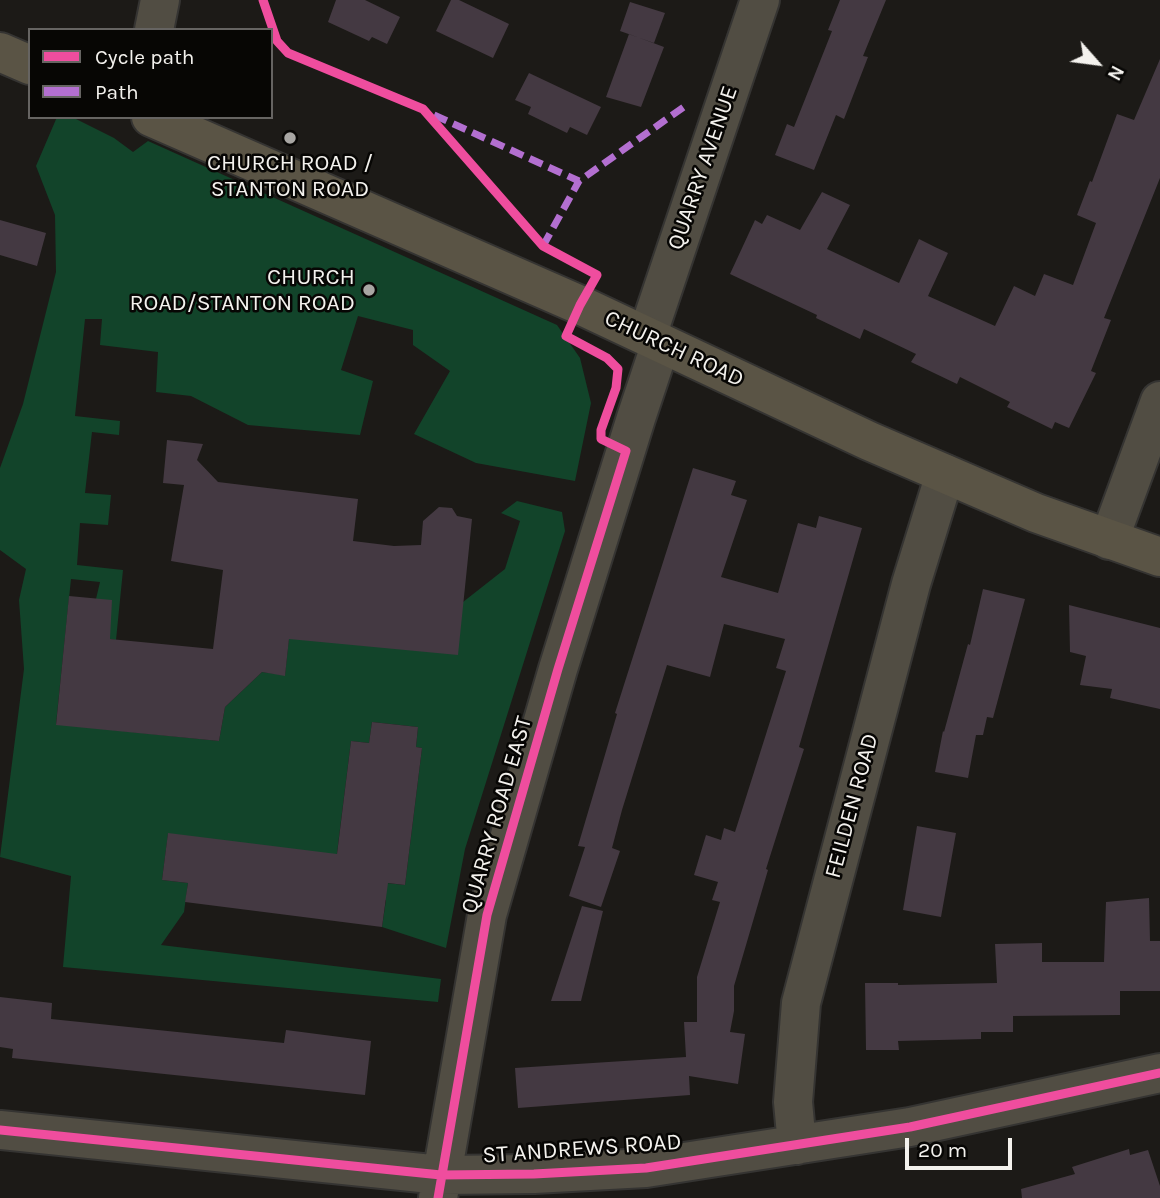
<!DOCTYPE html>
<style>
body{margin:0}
#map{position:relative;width:1160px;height:1198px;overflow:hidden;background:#1c1a17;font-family:Karla,sans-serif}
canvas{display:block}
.legend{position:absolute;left:28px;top:28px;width:245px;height:91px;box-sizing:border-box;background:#070604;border:2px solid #666462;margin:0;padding:9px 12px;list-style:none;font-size:21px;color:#f4f2ee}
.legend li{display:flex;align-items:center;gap:14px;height:35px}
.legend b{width:35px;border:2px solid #666462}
.north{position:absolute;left:1062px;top:28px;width:70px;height:70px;-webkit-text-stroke:5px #070604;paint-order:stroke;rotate:118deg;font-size:19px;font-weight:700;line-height:28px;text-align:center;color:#f4f2ee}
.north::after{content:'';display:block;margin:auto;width:24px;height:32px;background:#f4f2ee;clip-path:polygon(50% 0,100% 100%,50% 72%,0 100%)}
.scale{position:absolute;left:905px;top:1138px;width:107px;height:32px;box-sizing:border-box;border:4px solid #f4f2ee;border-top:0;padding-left:9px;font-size:21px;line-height:24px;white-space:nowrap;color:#f4f2ee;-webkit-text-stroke:5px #070604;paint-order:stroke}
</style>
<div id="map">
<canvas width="1160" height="1198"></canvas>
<ul class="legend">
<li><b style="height:9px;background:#ef4d9e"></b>Cycle path</li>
<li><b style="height:9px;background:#b36fd0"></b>Path</li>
</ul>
<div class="north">N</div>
<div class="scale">20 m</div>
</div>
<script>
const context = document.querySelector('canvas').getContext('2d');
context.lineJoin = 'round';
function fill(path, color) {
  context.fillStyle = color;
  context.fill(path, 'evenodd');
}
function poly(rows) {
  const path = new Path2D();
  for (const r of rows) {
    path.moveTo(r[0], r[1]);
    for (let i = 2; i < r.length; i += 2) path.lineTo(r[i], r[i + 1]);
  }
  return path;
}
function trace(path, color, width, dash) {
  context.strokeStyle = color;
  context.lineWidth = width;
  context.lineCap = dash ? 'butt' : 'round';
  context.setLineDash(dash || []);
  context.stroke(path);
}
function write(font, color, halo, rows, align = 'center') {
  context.font = font + ' Karla,sans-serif';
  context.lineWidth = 5;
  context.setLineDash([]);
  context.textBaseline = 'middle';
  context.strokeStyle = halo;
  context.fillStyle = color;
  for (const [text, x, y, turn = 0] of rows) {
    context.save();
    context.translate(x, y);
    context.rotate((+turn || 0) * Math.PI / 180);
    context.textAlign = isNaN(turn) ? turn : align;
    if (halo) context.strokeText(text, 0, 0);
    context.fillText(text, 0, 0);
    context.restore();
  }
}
const green = poly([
 [57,117,72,117,114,138,133,152,148,141,557,325,580,358,591,403,575,481,476,463,414,434,450,371,413,345,413,330,358,316,341,370,373,381,360,435,248,425,191,396,156,392,158,352,100,345,102,319,85,319,75,416,120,421,119,435,92,432,85,493,111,495,108,525,80,523,77,565,123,570,116,640,110,639,96,599,100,582,71,579,56,724,219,741,225,707,262,672,285,675,289,638,463,602,505,569,520,521,501,513,517,501,562,512,565,531,465,849,446,948,382,927,386,900,356,896,358,880,405,885,422,748,416,747,418,727,372,722,369,743,351,741,336,861,168,834,162,880,188,883,184,912,161,945,441,979,438,1002,63,967,71,876,0,857,24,669,19,600,26,569,0,550,0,468,23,404,56,272,55,215,36,166]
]);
const building = poly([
 [336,0,365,0,400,17,387,44,372,37,369,41,328,22],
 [451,0,459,0,509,24,493,58,436,31],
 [840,0,886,0,863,56,868,57,844,119,836,115,814,170,775,155,787,124,794,127,832,31,828,30],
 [630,2,665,13,654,43,620,31],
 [629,34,664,47,641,107,606,97],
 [1160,59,1160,178,1104,318,1111,320,1091,371,1096,373,1069,428,1055,422,1052,429,1007,407,1010,402,960,377,957,384,911,362,916,354,864,329,860,339,816,318,817,315,730,274,755,220,762,224,767,215,800,230,822,192,850,205,827,249,899,283,919,239,935,247,948,253,928,296,995,326,1014,286,1035,296,1044,274,1073,285,1096,223,1077,215,1090,181,1092,182,1117,114,1134,120],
 [529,73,601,107,587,135,570,127,567,133,528,114,531,107,515,100],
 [0,220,46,233,37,266,0,255],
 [167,440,203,444,197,460,218,482,358,499,353,541,394,546,421,545,423,521,439,507,452,508,457,516,472,519,458,655,289,639,285,676,262,672,225,707,219,741,56,725,69,596,112,600,110,639,213,649,223,570,171,561,184,485,163,483],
 [693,468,736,481,731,495,747,500,721,577,778,593,798,523,816,528,819,516,862,528,799,747,804,749,766,869,768,870,734,986,734,1011,730,1032,745,1034,738,1084,689,1076,690,1095,518,1108,515,1068,686,1057,684,1022,697,1022,697,977,720,902,712,900,718,882,694,875,706,835,721,840,724,828,735,832,786,671,776,668,785,639,724,624,710,677,667,665,622,810,612,848,620,851,601,907,569,896,585,847,578,846,617,714,615,713],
 [983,589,1025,599,993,718,987,717,983,735,976,735,968,778,935,772,943,731,944,732,968,644,970,645],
 [1069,605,1160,628,1160,709,1110,698,1112,689,1080,685,1086,656,1070,652],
 [372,722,418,727,416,747,422,748,405,885,388,883,382,927,185,902,188,883,162,880,168,833,337,854,351,741,369,743],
 [917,826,956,833,941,917,903,910],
 [1149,898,1150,941,1160,941,1160,991,1120,991,1120,1015,1013,1016,1013,1032,981,1032,981,1039,898,1041,899,1050,866,1050,865,983,898,983,898,985,997,983,995,944,1042,943,1042,962,1104,962,1106,902],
 [582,906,603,911,581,1001,551,1001],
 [0,997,52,1003,51,1019,284,1043,286,1030,371,1041,365,1095,12,1058,13,1049,0,1047],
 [1129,1149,1130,1155,1148,1150,1160,1186,1160,1198,1022,1198,1021,1189,1075,1174,1072,1167]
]);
const minor = poly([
 [154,30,160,0],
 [647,336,760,0],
 [1109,540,1160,401],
 [0,1130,441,1175,534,1174,646,1168,910,1127,1160,1073],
 [797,1145,793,1102,801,1003,911,584,945,474],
 [438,1198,487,915,558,669,636,418,661,343]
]);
const major = poly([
 [0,52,30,65],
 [151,117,580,305,869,441,1036,513,1160,557]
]);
const quiet = poly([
 [434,115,579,181,688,104],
 [543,246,579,181]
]);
const cycleway = poly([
 [263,0,277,41,288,53,423,109,543,246,597,275,580,305,566,336,607,358,618,369,616,388,601,430,601,439,626,451,558,669,487,915,438,1198],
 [0,1130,441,1175,534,1174,646,1168,910,1127,1160,1073]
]);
const markers = [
 [290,138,7,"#a8a6a3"],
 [369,290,7,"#a8a6a3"]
];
const poiNames = [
 ["CHURCH ROAD /",290,163],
 ["STANTON ROAD",290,189],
 ["CHURCH",355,277,"right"],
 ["ROAD/STANTON ROAD",355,303,"right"]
];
const streetNames = [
 ["QUARRY AVENUE",703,168,-71],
 ["CHURCH ROAD",674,349,25],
 ["FEILDEN ROAD",852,806,-75],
 ["QUARRY ROAD EAST",497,815,-74],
 ["ST ANDREWS ROAD",582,1149,-4]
];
fill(green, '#12442a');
fill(building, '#443942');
trace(minor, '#353432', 42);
trace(major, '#353432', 42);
trace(minor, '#514d43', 38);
trace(major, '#5a5445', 38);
trace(quiet, '#b36fd0', 7, [14, 7]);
trace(cycleway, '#ef4d9e', 9);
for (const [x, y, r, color] of markers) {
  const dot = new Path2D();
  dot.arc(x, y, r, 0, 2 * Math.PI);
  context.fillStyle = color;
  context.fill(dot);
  trace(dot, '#070604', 2.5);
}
write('23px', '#f4f2ee', '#070604', poiNames);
write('23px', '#f4f2ee', '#070604', streetNames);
</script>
